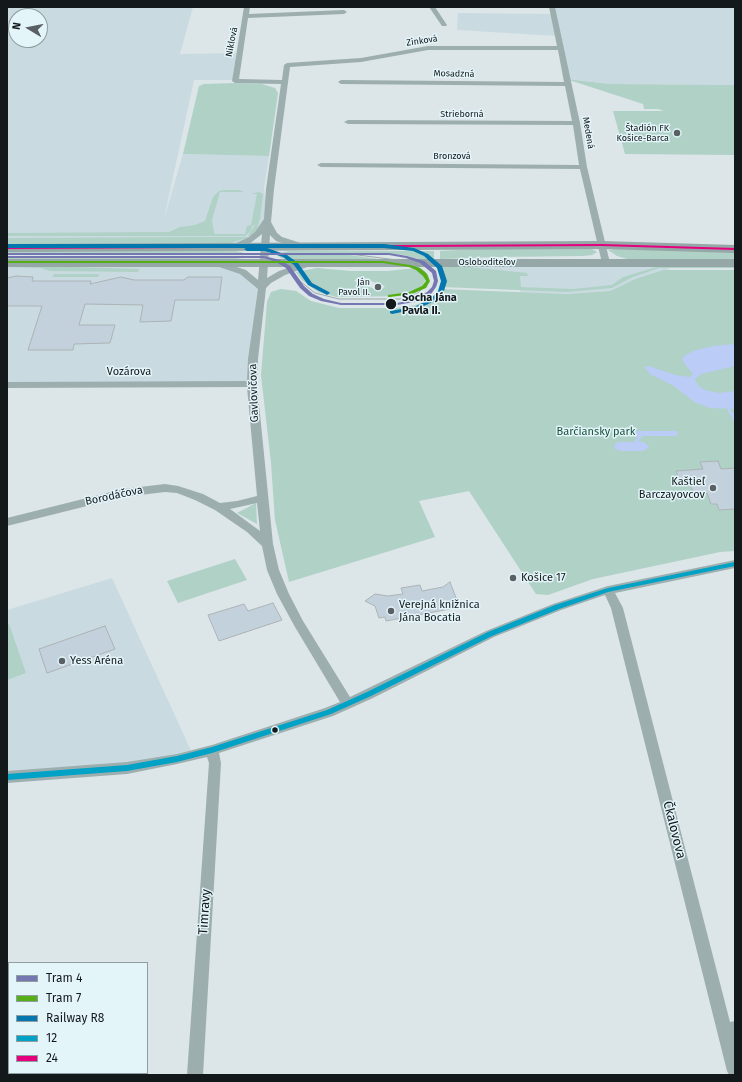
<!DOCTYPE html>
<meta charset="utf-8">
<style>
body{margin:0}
#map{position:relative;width:742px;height:1082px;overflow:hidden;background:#dce5e8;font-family:"Fira Sans",sans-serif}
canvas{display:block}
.frame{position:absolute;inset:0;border:8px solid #13191b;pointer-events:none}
.legend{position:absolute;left:8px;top:962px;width:140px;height:112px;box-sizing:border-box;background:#e4f5fa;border:1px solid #909da1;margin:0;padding:5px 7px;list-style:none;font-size:12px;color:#13191b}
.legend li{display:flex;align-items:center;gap:8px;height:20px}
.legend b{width:20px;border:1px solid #909da1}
.north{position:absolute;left:8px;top:8px;width:40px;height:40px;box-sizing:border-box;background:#e4f5fa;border:1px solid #909da1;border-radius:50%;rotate:280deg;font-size:11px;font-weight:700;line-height:16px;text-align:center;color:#13191b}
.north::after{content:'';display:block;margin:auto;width:14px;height:18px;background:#596063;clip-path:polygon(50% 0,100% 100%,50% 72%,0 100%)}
</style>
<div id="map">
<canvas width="742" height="1082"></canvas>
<div class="frame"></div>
<ul class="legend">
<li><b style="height:5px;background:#7477b0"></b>Tram 4</li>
<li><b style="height:5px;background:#55ae15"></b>Tram 7</li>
<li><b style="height:5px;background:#0377ae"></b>Railway R8</li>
<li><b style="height:5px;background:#01a2c5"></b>12</li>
<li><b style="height:5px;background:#e5007d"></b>24</li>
</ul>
<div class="north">N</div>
</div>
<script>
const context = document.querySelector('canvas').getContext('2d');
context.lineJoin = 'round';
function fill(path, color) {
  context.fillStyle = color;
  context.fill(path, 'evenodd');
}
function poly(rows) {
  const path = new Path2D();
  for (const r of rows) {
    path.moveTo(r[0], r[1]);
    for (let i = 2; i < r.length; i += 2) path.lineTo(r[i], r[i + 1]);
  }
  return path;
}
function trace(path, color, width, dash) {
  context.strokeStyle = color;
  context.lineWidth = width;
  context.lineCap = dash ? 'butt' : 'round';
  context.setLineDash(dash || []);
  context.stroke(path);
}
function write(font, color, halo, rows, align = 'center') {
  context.font = font + ' "Fira Sans",sans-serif';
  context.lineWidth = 3;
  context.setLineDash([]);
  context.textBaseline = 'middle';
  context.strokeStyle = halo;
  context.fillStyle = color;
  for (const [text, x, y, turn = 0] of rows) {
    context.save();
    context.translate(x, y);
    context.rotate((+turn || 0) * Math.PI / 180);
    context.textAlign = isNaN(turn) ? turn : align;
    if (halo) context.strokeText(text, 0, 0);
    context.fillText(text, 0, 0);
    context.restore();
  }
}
const built = poly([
 [7,7,193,7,180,54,236,53,233,80,194,80,164,219,183,154,269,156,264,188,267,221,245,243,7,248],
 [16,16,40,16,40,40,16,40],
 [552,7,735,7,735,85,610,84,566,79,557,36,457,30,458,13,553,14],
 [456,262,667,263,669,270,663,270,635,279,610,291,566,294,520,293,520,287,461,268],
 [7,263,215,263,234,268,262,288,252,384,7,385],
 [112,578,193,755,7,777,7,610]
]);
const green = poly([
 [566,79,610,84,735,85,735,155,625,154,613,111,664,111,658,109,644,109,643,104],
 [234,83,262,84,275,88,278,93,269,156,183,154,199,86,204,84],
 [225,190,239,190,244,192,220,192,212,220,214,232,215,234,245,234,247,226,251,225,257,194,251,194,259,192,263,194,260,219,257,229,252,236,248,236,255,225,253,225,250,232,245,236,7,236,7,233,169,232,180,227,195,225,205,221,213,197,219,191],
 [199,237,249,237,228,244,7,245,7,238],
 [497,248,592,249,597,252,592,255,583,256,499,257,440,259,440,251],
 [616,249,735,251,735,260,627,259,617,256,608,250],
 [7,251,236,251,244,253,7,253],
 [289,251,434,251,434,259,418,259,404,255,379,253,279,253],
 [277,255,350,255,378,259,288,259,281,258],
 [7,258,243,258,228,260,7,260],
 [460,266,527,273,528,276,520,276,521,287,573,289,612,285,623,277,660,266,735,266,735,268,659,268,633,277,612,288,566,292,442,287,439,267],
 [7,267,72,267,139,269,138,272,50,271,41,268],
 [317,268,351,271,387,271,417,268,424,276,425,281,419,290,404,296,337,297,318,292,302,280,296,272],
 [359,277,385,286,380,291,354,281],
 [663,270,735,270,735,551,720,552,593,579,548,595,536,594,469,491,419,501,435,537,289,582,275,520,271,463,261,375,267,302,271,292,281,289,296,291,311,301,339,308,396,308,416,305,430,299,440,289,566,294,610,291,635,279],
 [54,274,99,274,98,277,52,277],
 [256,503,257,524,237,513],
 [235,559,247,580,178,603,167,581],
 [9,624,26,673,7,680,7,625]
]);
const water = poly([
 [735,344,735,366,701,374,695,379,697,384,704,390,719,393,735,391,735,409,710,408,694,402,674,386,650,374,645,368,645,367,649,366,675,375,690,377,693,374,684,363,682,359,684,356,693,351,713,346],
 [633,431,677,431,678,434,675,436,640,436,633,435],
 [618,442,644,442,649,446,648,448,643,451,622,451,615,449,614,445]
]);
const streamFar1 = poly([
 [729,410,732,415]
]);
const stream = poly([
 [732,414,735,420],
 [636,442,640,436]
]);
const building = poly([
 [16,276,33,277,32,281,91,281,90,284,121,277,134,280,184,280,188,277,222,277,219,300,175,300,171,321,140,322,143,305,85,304,79,325,115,325,110,343,74,344,73,350,28,350,42,306,7,306,7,278,16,276],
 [718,461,721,469,735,468,735,509,719,510,717,504,711,504,707,493,694,494,689,482,680,482,676,471,703,469,700,462,718,461],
 [450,582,458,603,453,604,455,608,386,621,385,617,379,618,375,606,365,601,375,594,388,596,403,594,401,588,420,585,422,591,443,587,450,582],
 [273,603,282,620,219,641,208,615,244,604,248,611,273,603],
 [105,626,115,649,47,673,39,649,105,626]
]);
const minor = poly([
 [244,7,250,7,249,14,344,10,347,12,344,14,248,18,239,79,282,80,284,65,287,63,361,58,428,46,557,46,549,7,555,7,580,123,587,167,610,263,606,266,602,263,580,169,321,167,317,165,321,163,579,165,573,125,348,124,344,122,348,120,572,121,565,86,341,84,338,82,341,80,564,82,558,50,428,50,361,62,290,67,274,189,271,222,277,233,282,237,304,244,305,246,301,249,276,241,270,235,267,278,279,271,307,261,310,260,314,263,313,265,285,275,271,283,266,288,258,359,257,384,273,544,279,570,289,594,303,621,350,697,486,631,553,604,608,586,735,560,735,568,615,593,623,608,730,1022,735,1021,735,1075,729,1075,727,1071,611,608,605,595,561,610,494,637,373,698,333,716,219,753,221,763,203,1075,187,1075,209,763,207,757,177,764,127,774,7,783,7,771,127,762,177,754,212,745,325,708,340,702,295,627,277,594,267,570,262,546,247,532,215,510,195,500,177,493,165,492,123,497,7,526,7,518,123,489,165,484,178,486,203,494,220,503,237,501,257,496,247,387,7,388,7,382,247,381,248,359,258,289,240,274,213,265,212,263,216,260,246,270,258,280,262,234,248,245,232,250,228,247,249,237,255,232,264,219,266,189,281,84,235,83,232,81,244,7],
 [257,503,260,531,230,509,257,503],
 [429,7,435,7,447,25,446,26,442,26,429,7]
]);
const primary = poly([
 [602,241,735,245,735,253,602,249,7,252,7,244,602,241],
 [7,259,735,259,735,267,7,267,7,259]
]);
const tram = poly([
 [294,274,301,282,315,293,339,299,401,299,418,293,426,285,428,277,425,272,413,264,397,260,350,254]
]);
const bus1 = poly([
 [735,562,735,566,608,592,559,609,492,636,371,696,331,714,212,753,177,762,127,771,7,780,7,774,127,765,177,756,212,747,327,710,367,692,488,632,555,605,608,588,735,562]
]);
const bus2 = poly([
 [602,244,735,248,735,250,602,246,7,249,7,247,602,244]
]);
const rail1 = poly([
 [7,244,384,244,414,248,428,254,442,266,447,281,444,291,435,301,417,309,392,314,390,313,390,311,414,307,431,299,438,291,441,281,437,268,424,256,413,251,384,248,267,248,287,255,298,263,312,283,329,292,330,293,327,295,308,285,294,265,283,257,265,251,247,251,244,249,246,248,7,248,7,244]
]);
const tram1 = poly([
 [7,253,389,253,407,256,424,261,436,271,438,281,436,287,431,294,414,302,397,305,341,305,321,301,309,296,300,288,286,268,276,262,264,258,7,258,7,256,264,256,280,260,290,266,304,286,313,294,324,299,341,303,397,303,411,300,427,292,432,287,434,281,432,273,420,263,406,258,389,255,7,255,7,253]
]);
const tram2 = poly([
 [7,261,383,261,410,265,420,268,427,274,430,281,426,288,412,294,390,297,388,297,388,295,409,292,422,286,426,281,423,276,416,270,409,267,383,263,7,263,7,261]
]);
const markers = [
 [677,133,4,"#596063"],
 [378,287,4,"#596063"],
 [391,304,6,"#13191b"],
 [713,488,4,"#596063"],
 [513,578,4,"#596063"],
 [391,611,4,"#596063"],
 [62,661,4,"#596063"],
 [275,730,3.5,"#13191b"]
];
const farStreetnames = [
 ["Zinková",422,41,-8],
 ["Niklová",232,42,-79],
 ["Mosadzná",454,74,1],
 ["Strieborná",462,114],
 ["Medená",588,133,80],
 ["Bronzová",452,156],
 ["Osloboditeľov",487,262]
];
const farPoinames = [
 ["Štadión FK",669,128],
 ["Košice-Barca",669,138],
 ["Ján",370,282],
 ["Pavol II.",370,292]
];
const stopNames = [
 ["Socha Jána",402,298],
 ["Pavla II.",402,311]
];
const streetNames = [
 ["Vozárova",129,372],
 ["Gavlovičova",254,393,-92],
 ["Borodáčova",114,496,-12]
];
const parkNames = [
 ["Barčiansky park",596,432]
];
const poiNames = [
 ["Kaštieľ",705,482,"right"],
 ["Barczayovcov",705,495,"right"],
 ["Košice 17",521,578],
 ["Verejná knižnica",399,605],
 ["Jána Bocatia",399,618],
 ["Yess Aréna",70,661]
];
const nearStreetnames = [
 ["Čkalovova",674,830,76],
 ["Timravy",205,912,-86]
];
fill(built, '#c9dbe1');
fill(green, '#b0d1c5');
fill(water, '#bbccf7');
trace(streamFar1, '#bbccf7', 3);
trace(stream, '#bbccf7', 4);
fill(building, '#c2d1db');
trace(building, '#adb3b6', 1);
fill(minor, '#9daeaf');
fill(primary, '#95a7a7');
trace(tram, '#9ca9aa', 1);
fill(bus1, '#01a2c5');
fill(bus2, '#e5007d');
fill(rail1, '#0377ae');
fill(tram1, '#7477b0');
fill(tram2, '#55ae15');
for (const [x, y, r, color] of markers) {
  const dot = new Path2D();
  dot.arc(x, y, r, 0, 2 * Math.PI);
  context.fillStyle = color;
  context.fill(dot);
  trace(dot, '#e4f5fa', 1.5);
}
write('9px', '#13191b', '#e4f5fa', farStreetnames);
write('9px', '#13191b', '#e4f5fa', farPoinames, 'right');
write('bold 11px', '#13191b', '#e4f5fa', stopNames, 'left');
write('11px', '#13191b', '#e4f5fa', streetNames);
write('11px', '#18513b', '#e4f5fa', parkNames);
write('11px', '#13191b', '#e4f5fa', poiNames, 'left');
write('13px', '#13191b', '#e4f5fa', nearStreetnames);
</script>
